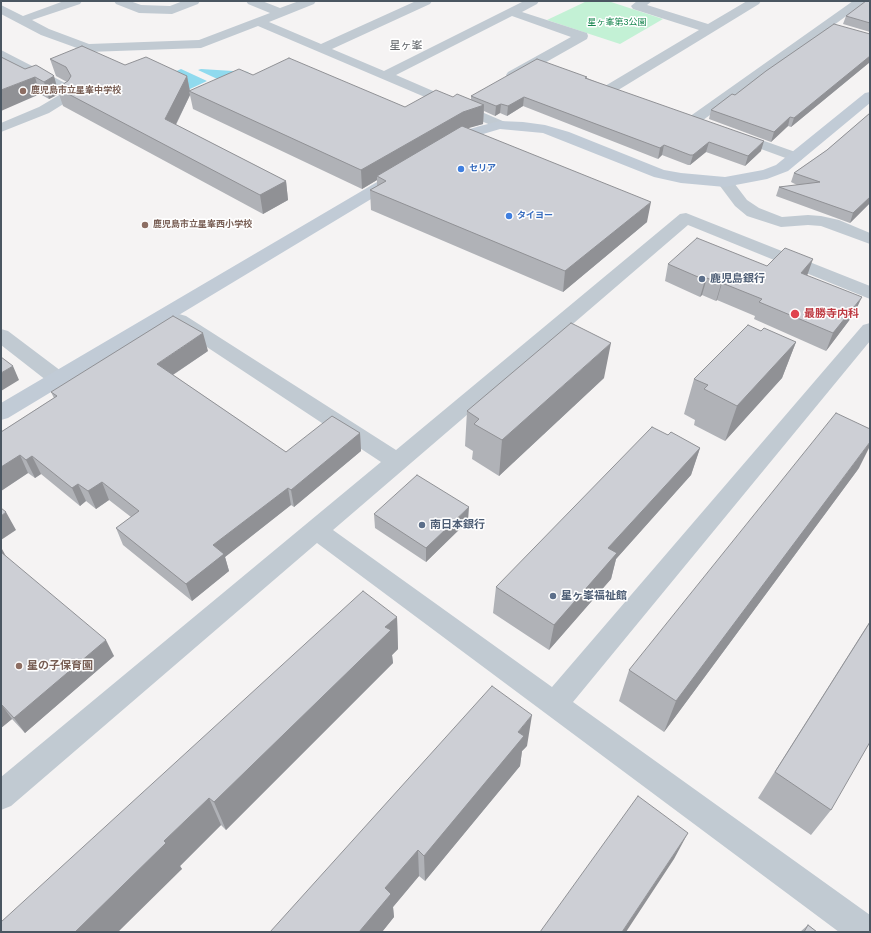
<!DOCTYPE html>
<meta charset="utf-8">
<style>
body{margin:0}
#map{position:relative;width:871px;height:933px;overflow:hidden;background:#f5f3f3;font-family:Arial,sans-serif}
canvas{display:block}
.frame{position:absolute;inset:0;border:2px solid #4a5661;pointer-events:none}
</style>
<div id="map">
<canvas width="871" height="933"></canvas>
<div class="frame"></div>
</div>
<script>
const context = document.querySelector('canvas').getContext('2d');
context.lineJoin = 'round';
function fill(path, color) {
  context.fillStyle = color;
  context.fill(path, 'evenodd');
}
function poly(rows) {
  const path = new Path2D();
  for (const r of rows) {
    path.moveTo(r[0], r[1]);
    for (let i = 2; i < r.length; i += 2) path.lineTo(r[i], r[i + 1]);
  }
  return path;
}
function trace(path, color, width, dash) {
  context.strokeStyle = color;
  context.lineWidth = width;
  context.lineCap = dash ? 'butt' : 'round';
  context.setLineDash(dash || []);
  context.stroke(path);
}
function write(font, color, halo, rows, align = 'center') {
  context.font = font + ' Arial,"Noto Sans JP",sans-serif';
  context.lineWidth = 3;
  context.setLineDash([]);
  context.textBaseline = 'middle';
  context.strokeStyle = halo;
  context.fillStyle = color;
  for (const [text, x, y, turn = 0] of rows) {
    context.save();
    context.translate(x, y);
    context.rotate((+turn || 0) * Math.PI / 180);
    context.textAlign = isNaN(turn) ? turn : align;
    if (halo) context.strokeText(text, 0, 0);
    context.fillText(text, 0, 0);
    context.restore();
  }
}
const green = poly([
 [587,1,608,1,663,19,620,44,547,20]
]);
const water = poly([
 [181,69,207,81,154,106,128,93],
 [201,69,249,72,226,83,198,70]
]);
const street = poly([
 [64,1,82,1,80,4,32,20,49,29,89,44,199,40,270,13,248,4,246,1,262,1,280,8,299,1,316,1,314,4,269,22,321,44,416,1,432,1,430,4,332,49,384,71,524,1,539,1,537,4,522,12,587,33,588,36,587,39,518,78,508,78,506,75,508,72,571,37,512,16,396,75,505,122,507,125,505,128,500,129,258,26,201,48,88,52,41,35,1,14,1,5,23,16,64,1],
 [114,1,130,1,141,5,170,6,183,1,200,1,198,4,172,14,139,13,116,4,114,1],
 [637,1,652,1,647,5,708,24,747,1,761,1,759,4,615,92,610,93,605,92,603,89,605,86,699,30,633,9,631,6,637,1],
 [853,1,867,1,699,123,694,124,689,123,687,120,689,117,853,1],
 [1,50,71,86,75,95,73,98,49,113,1,132,1,123,39,107,61,94,60,91,1,59,1,50],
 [736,131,801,154,804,157,801,160,796,162,791,160,731,138,729,135,731,132,736,131],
 [725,177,731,179,747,200,759,208,782,217,808,215,821,216,839,220,870,233,870,244,821,226,808,225,781,227,747,216,735,206,717,182,719,179,725,177],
 [686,213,870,286,870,299,688,225,333,530,552,687,863,325,870,323,870,341,573,702,870,915,870,932,839,932,317,543,11,806,1,810,1,777,381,462,172,324,170,320,172,316,179,314,186,316,396,450,680,214,686,213],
 [1,329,8,331,65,374,68,379,65,384,58,386,51,384,1,345,1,329]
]);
const secondary = poly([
 [870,92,870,103,788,171,767,179,725,187,681,183,654,177,543,133,500,129,473,137,455,148,450,150,445,148,442,145,445,142,463,131,480,126,500,121,523,122,545,125,569,132,664,170,681,173,725,177,763,170,776,165,865,93,870,92],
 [395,173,401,175,403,178,401,181,8,418,1,420,1,403,389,175,395,173]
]);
const wall = poly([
 [870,1,870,32,843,24,846,16],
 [870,34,870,62,791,127,788,126,771,142,709,119,711,110,735,95],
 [1,57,57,88,67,82,56,76,50,59,125,65,187,76,190,91,253,75,405,107,453,97,471,100,471,96,587,78,761,151,745,166,706,152,690,165,688,165,662,155,658,159,523,106,507,116,500,113,495,116,484,111,483,124,467,128,647,222,563,292,371,210,370,190,377,186,377,180,362,189,193,109,190,95,176,125,286,181,288,200,263,214,63,106,59,94,49,99,40,94],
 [870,113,870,203,850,223,776,196,779,187,797,185,791,182,794,173,827,150],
 [668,264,767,266,807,276,854,314,826,351,754,319,755,316,717,300,716,301,702,295,700,297,665,281],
 [761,331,796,342,782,378,725,441,694,425,695,420,684,414,694,379],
 [208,351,173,375,286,452,360,433,361,451,294,507,291,505,225,557,229,571,192,601,123,545,116,528,131,517,109,500,96,509,86,501,80,506,41,474,35,478,28,473,1,491,1,432,54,398,51,392],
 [604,378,499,476,472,459,473,451,465,446,467,411],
 [668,435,700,448,691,475,616,559,611,579,549,650,493,613,496,587],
 [859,468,664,732,619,701,629,670],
 [374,514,468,521,426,562,375,528],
 [1,549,6,557,114,656,25,733,12,719,1,728],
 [397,617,398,649,392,655,393,663,226,830,221,825,180,866,182,869,1,932],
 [870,621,831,810,811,835,758,798],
 [527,746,522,751,520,766,425,881,419,876,393,907,394,917,382,932,270,932],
 [808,925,817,932,800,932]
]);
const shadedWall = poly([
 [870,56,870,62,791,127,794,118],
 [54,76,59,94,49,99,44,82],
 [187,76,190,92,189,91,190,95,169,138,165,119],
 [35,77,40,94,1,111,1,90],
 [524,97,523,106,507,116,508,106],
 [501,104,500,113,495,116,496,106],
 [484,105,483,124,462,130,377,176,377,180,362,189,361,170,463,112],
 [790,117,788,126,771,142,774,132],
 [764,141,761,151,745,166,748,156],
 [709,142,706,152,690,165,693,155],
 [664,145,662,155,658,159,660,148],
 [286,181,288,200,263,214,260,195],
 [870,197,870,203,850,223,853,213],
 [651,202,647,222,563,292,565,271],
 [813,259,807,276,801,273],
 [707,278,702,295,700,297,705,280],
 [722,283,717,300,716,301,721,284],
 [862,297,854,314,826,351,833,333],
 [203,333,208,351,162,382,157,364],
 [796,342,782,378,725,441,737,406],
 [611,343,604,378,499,476,502,440],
 [13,366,19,380,1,391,1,373],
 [360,433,361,451,294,507,291,490],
 [870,442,870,446,859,468,664,732,676,701],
 [700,448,691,475,616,559,611,579,549,650,554,625,608,548],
 [20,455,28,473,1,491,1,467],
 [32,456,41,474,35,478,26,460],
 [102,482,109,500,96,509,88,491],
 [78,484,86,501,80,506,72,488],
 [288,488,291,505,225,557,229,571,192,601,186,584,213,545],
 [469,507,468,521,426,562,426,548],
 [6,512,16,530,1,540,1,516],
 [2,549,12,567,1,554,1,550],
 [397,617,398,649,392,655,393,663,226,830,214,802,385,627],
 [106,640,114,656,25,733,14,718],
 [1,704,12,719,1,728],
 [532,715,527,746,522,751,520,766,425,881,424,856,518,732],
 [209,798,221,825,180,866,182,869,118,932,75,932,164,841],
 [688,833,674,859,626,932,622,932],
 [418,850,419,876,393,907,394,917,382,932,359,932,385,888]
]);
const building = poly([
 [866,1,870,1,870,23,846,16,866,1],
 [834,24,870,34,870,56,794,118,790,117,774,132,711,110,732,94,735,95,766,71,834,24],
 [82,46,125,65,146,57,187,76,165,119,286,181,260,195,57,88,68,81,71,76,66,67,50,59,82,46],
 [1,57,25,69,36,65,53,75,54,76,44,82,35,77,1,90,1,57],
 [289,58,405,107,436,90,453,97,457,94,484,105,463,112,361,170,189,91,239,69,253,75,289,58],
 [537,59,587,77,585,78,764,141,748,156,709,142,693,155,690,155,664,145,660,148,524,97,508,106,501,104,496,106,471,96,537,59],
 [870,113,870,197,853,213,779,187,820,182,794,173,827,150,870,113],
 [462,126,651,202,565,271,370,190,386,181,377,176,462,126],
 [697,238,767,266,785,248,813,259,801,273,862,297,833,333,759,302,762,299,722,283,721,284,707,278,705,280,668,264,697,238],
 [173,316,203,333,157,364,286,452,332,416,360,433,291,490,288,488,213,545,224,554,186,584,116,528,139,511,102,482,88,491,78,484,72,488,32,456,26,460,20,455,1,467,1,432,57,396,51,392,173,316],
 [571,323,611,343,502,440,474,424,479,419,467,411,571,323],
 [748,325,761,331,764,328,796,342,737,406,704,389,708,385,694,379,748,325],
 [1,357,13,366,1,373,1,357],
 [836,413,870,429,870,442,676,701,629,670,836,413],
 [652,427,668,435,671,432,700,448,608,548,617,553,554,625,496,587,652,427],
 [417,475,469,507,426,548,374,514,417,475],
 [1,508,6,512,1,516,1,508],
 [1,552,106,640,14,718,1,704,1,552],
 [363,591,397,617,385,627,391,630,214,802,209,798,164,841,166,843,75,932,1,932,1,922,363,591],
 [870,622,870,742,831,810,775,772,870,622],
 [492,686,532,715,518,732,524,736,424,856,418,850,385,888,391,894,359,932,270,932,492,686],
 [638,796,688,833,622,932,540,932,638,796],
 [808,925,817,932,804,932,808,925]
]);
const markers = [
 [23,91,4,"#8d6e63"],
 [461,169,4,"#3f7fe0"],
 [509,216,4,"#3f7fe0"],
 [145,225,4,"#8d6e63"],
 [702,279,4,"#5c6f8a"],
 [795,314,5,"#e0444e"],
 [422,525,4,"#5c6f8a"],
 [553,596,4,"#5c6f8a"],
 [19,666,4,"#8d6e63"]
];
const farParknames = [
 ["星ヶ峯第3公園",617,23]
];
const farEducationnames = [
 ["鹿児島市立星峯中学校",31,91],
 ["鹿児島市立星峯西小学校",153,225]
];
const farShopnames = [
 ["セリア",469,169],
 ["タイヨー",517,216]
];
const farQuarternames = [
 ["星ヶ峯",406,46]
];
const serviceNames = [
 ["鹿児島銀行",710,279],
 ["南日本銀行",430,525],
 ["星ヶ峯福祉館",561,596]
];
const healthNames = [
 ["最勝寺内科",804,314]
];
const educationNames = [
 ["星の子保育園",27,666]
];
fill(green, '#c3f1d5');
fill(water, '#90daee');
fill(street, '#c1cad2');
fill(secondary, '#c1cbd6');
fill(wall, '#b0b2b7');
fill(shadedWall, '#909195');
fill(building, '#cdcfd5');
trace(building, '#909195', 1);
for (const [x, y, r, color] of markers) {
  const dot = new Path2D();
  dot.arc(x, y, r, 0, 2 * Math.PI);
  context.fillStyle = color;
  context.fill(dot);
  trace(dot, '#fff', 1.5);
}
write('9px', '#17864f', '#fff', farParknames);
write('bold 9px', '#785e54', '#fff', farEducationnames, 'left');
write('bold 9px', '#366cbe', '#fff', farShopnames, 'left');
write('11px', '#5f6368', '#fff', farQuarternames);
write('bold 11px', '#4e5e75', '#fff', serviceNames, 'left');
write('bold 11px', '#be3a42', '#fff', healthNames, 'left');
write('bold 11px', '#785e54', '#fff', educationNames, 'left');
</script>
